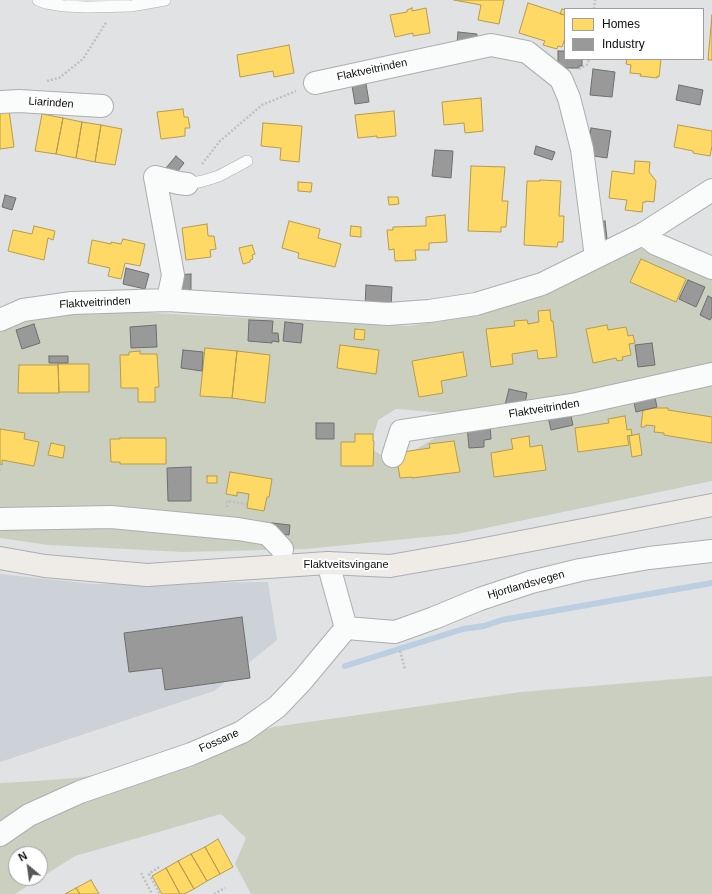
<!DOCTYPE html>
<style>
body{margin:0}
#map{position:relative;width:712px;height:894px;overflow:hidden;background:#e0e2e4;font-family:Arial,sans-serif}
canvas{display:block}
.legend{position:absolute;left:564px;top:8px;width:140px;height:52px;box-sizing:border-box;background:#fff;border:1px solid #9d9e9e;margin:0;padding:5px 7px;list-style:none;font-size:12px;color:#0b0c0d}
.legend li{display:flex;align-items:center;gap:8px;height:20px}
.legend b{width:20px;border:1px solid #9d9e9e}
.north{position:absolute;left:8px;top:846px;width:40px;height:40px;box-sizing:border-box;background:#fff;border:1px solid #9d9e9e;border-radius:50%;rotate:331deg;font-size:11px;font-weight:700;line-height:16px;text-align:center;color:#0b0c0d}
.north::after{content:'';display:block;margin:auto;width:14px;height:18px;background:#565758;clip-path:polygon(50% 0,100% 100%,50% 72%,0 100%)}
</style>
<div id="map">
<canvas width="712" height="894"></canvas>
<ul class="legend">
<li><b style="height:11px;background:#ffd966"></b>Homes</li>
<li><b style="height:11px;background:#999"></b>Industry</li>
</ul>
<div class="north">N</div>
</div>
<script>
const context = document.querySelector('canvas').getContext('2d');
context.lineJoin = 'round';
function fill(path, color) {
  context.fillStyle = color;
  context.fill(path, 'evenodd');
}
function poly(rows) {
  const path = new Path2D();
  for (const r of rows) {
    path.moveTo(r[0], r[1]);
    for (let i = 2; i < r.length; i += 2) path.lineTo(r[i], r[i + 1]);
  }
  return path;
}
function trace(path, color, width, dash) {
  context.strokeStyle = color;
  context.lineWidth = width;
  context.lineCap = dash ? 'butt' : 'round';
  context.setLineDash(dash || []);
  context.stroke(path);
}
function write(font, color, halo, rows, align = 'center') {
  context.font = font + ' Arial,sans-serif';
  context.lineWidth = 4;
  context.setLineDash([]);
  context.textBaseline = 'middle';
  context.strokeStyle = halo;
  context.fillStyle = color;
  for (const [text, x, y, turn = 0] of rows) {
    context.save();
    context.translate(x, y);
    context.rotate((+turn || 0) * Math.PI / 180);
    context.textAlign = isNaN(turn) ? turn : align;
    if (halo) context.strokeText(text, 0, 0);
    context.fillText(text, 0, 0);
    context.restore();
  }
}
const built = poly([
 [0,574,93,584,268,582,277,640,214,691,0,762]
]);
const green = poly([
 [640,248,712,278,712,369,472,415,396,409,378,420,370,448,393,463,450,429,712,381,712,481,457,534,306,549,183,552,49,545,0,538,0,330,21,322,51,314,133,312,408,326,471,316,545,291],
 [712,676,712,894,251,894,235,864,246,838,221,814,75,856,15,894,0,894,0,783,37,781,76,778,171,763,273,727,521,692],
 [16,854,40,854,40,878,16,878]
]);
const homes = poly([
 [454,0,504,0,499,24,478,20,481,5,454,0],
 [528,3,565,15,565,38,562,47,558,46,557,49,543,45,545,41,519,33,528,3],
 [412,8,412,11,426,8,430,33,413,36,413,33,395,37,390,15,407,12,407,10,412,8],
 [562,9,565,10,565,15,560,14,562,9],
 [712,15,712,60,708,60,712,15],
 [289,45,294,73,274,77,273,71,240,77,237,55,289,45],
 [627,59,661,59,659,77,657,76,657,78,640,76,641,74,630,73,631,65,626,64,627,59],
 [481,98,483,131,465,133,464,123,444,125,442,102,481,98],
 [183,109,184,117,188,117,190,128,185,128,185,136,161,139,157,112,183,109],
 [9,110,14,147,0,149,0,112,9,110],
 [394,111,396,136,377,138,377,136,358,138,355,115,394,111],
 [42,114,63,118,56,154,35,151,42,114],
 [63,118,82,122,76,158,56,154,63,118],
 [82,122,101,125,95,162,76,158,82,122],
 [263,123,302,126,299,162,280,160,281,148,261,146,263,123],
 [101,125,122,129,115,165,95,162,101,125],
 [678,125,712,131,712,146,710,156,693,153,693,151,674,147,678,125],
 [635,161,650,162,649,172,656,181,654,202,646,201,646,202,643,202,642,212,625,210,627,200,609,198,612,171,634,174,635,161],
 [471,166,505,167,502,201,508,201,506,227,501,227,501,232,468,231,471,166],
 [540,180,561,181,559,216,564,216,563,242,558,242,557,247,524,245,527,181,540,181,540,180],
 [298,182,312,183,311,192,298,191,298,182],
 [388,197,398,197,399,204,389,205,388,197],
 [445,215,447,242,429,243,429,250,415,250,416,260,395,261,394,249,389,250,387,230,393,230,393,227,426,226,426,217,445,215],
 [289,221,320,229,318,238,341,244,335,267,298,258,299,253,282,248,289,221],
 [207,224,208,236,214,236,216,249,210,250,211,257,186,260,182,228,207,224],
 [34,226,55,231,53,240,48,238,44,260,8,251,13,230,32,234,34,226],
 [351,226,361,227,361,237,350,236,351,226],
 [123,239,145,244,140,266,125,263,121,279,108,276,110,268,88,263,92,240,111,244,111,242,121,244,123,239],
 [252,245,255,254,252,255,253,259,250,260,250,262,243,264,239,248,252,245],
 [641,259,686,279,676,302,630,282,641,259],
 [550,310,551,321,553,321,557,357,538,359,537,350,512,354,513,364,491,367,486,329,515,326,514,321,527,320,528,324,539,322,538,311,550,310],
 [607,325,608,330,626,327,628,336,633,335,635,343,629,344,631,355,622,357,623,360,617,361,616,358,593,363,586,329,607,325],
 [355,329,365,330,364,340,354,339,355,329],
 [340,345,379,350,376,374,337,368,340,345],
 [205,348,237,351,232,398,200,396,205,348],
 [140,351,140,354,157,354,159,387,155,387,155,402,138,402,138,388,121,388,120,355,129,355,129,352,140,351],
 [237,351,270,355,265,403,232,398,237,351],
 [463,352,467,376,441,381,443,393,419,397,412,361,463,352],
 [58,364,89,364,89,392,59,392,58,364],
 [19,365,58,365,59,393,18,393,19,365],
 [655,408,668,408,668,410,712,417,712,443,664,435,664,433,654,432,655,426,646,425,645,427,641,427,643,410,655,408],
 [625,416,627,430,631,429,632,435,627,436,629,445,578,452,575,428,609,423,608,419,625,416],
 [0,429,25,433,24,439,39,442,34,466,2,460,2,465,0,464,0,429],
 [355,434,373,434,373,441,374,441,373,466,341,466,341,442,355,442,355,434],
 [639,434,642,455,632,457,629,436,639,434],
 [529,436,530,447,542,445,546,470,494,477,491,453,513,449,511,439,529,436],
 [120,438,166,438,166,464,120,464,120,462,111,462,110,439,120,439,120,438],
 [454,441,460,472,412,478,412,477,400,478,396,453,430,448,429,444,454,441],
 [51,443,65,446,63,458,48,455,51,443],
 [230,472,272,479,269,497,267,497,264,511,247,508,249,494,237,492,237,496,226,494,230,472],
 [207,476,217,476,217,483,207,483,207,476],
 [218,839,233,867,220,874,205,847,218,839],
 [205,847,220,874,207,881,191,854,205,847],
 [191,854,207,881,194,889,178,861,191,854],
 [178,861,194,889,184,894,180,894,166,868,178,861],
 [166,868,180,894,162,894,152,876,166,868],
 [91,880,99,894,80,894,76,888,91,880],
 [76,888,80,894,65,894,76,888]
]);
const industry = poly([
 [458,32,477,34,476,45,457,43,458,32],
 [558,51,565,51,565,59,582,59,582,66,579,66,579,68,558,68,558,51],
 [593,69,615,72,612,97,590,95,593,69],
 [366,84,369,102,355,104,352,86,366,84],
 [679,85,703,90,700,105,676,100,679,85],
 [591,128,611,131,607,158,587,155,591,128],
 [536,146,555,152,552,160,534,154,536,146],
 [435,150,453,151,451,178,432,176,435,150],
 [176,156,184,163,175,175,166,168,176,156],
 [5,195,16,198,12,210,2,207,5,195],
 [605,221,607,239,596,240,594,222,605,221],
 [126,268,149,274,145,289,123,284,126,268],
 [191,274,191,290,176,291,175,275,191,274],
 [688,280,705,287,696,307,679,299,688,280],
 [366,285,392,287,391,308,365,306,366,285],
 [708,296,712,298,712,317,710,320,700,315,708,296],
 [249,320,273,321,272,333,278,333,279,342,272,341,272,343,248,341,249,320],
 [285,322,303,324,301,343,283,341,285,322],
 [34,324,40,343,22,349,16,330,34,324],
 [156,325,157,347,131,348,130,327,156,325],
 [652,343,655,365,638,367,635,345,652,343],
 [183,350,203,352,202,371,181,368,183,350],
 [49,356,68,356,68,363,49,363,49,356],
 [509,389,527,393,524,409,505,405,509,389],
 [654,393,657,407,636,412,633,397,654,393],
 [570,412,573,425,551,430,548,417,570,412],
 [316,423,334,423,334,439,316,439,316,423],
 [490,424,491,439,484,440,484,447,469,448,467,425,490,424],
 [191,467,191,501,168,501,167,468,191,467],
 [272,523,290,525,289,535,271,533,272,523],
 [242,617,250,678,165,690,162,668,129,672,124,633,242,617]
]);
const stream = poly([
 [345,666,463,629,484,626,502,620,712,583]
]);
const path = poly([
 [594,9,595,0],
 [579,69,588,64,589,59],
 [47,81,59,78,83,59,107,21],
 [202,164,220,141,262,105,296,91],
 [0,470,3,467],
 [227,507,227,501,247,504],
 [400,651,405,669],
 [159,867,149,874,160,894],
 [141,873,152,894],
 [214,894,225,888]
]);
const service = poly([
 [38,0,46,3,64,6,87,7,131,6,165,0],
 [187,184,203,181,219,176,247,161]
]);
const minor = poly([
 [315,83,491,45,527,52,561,79,569,98,582,149,596,257],
 [0,102,19,101,102,106],
 [643,234,656,244,712,268],
 [168,300,173,275,155,177,179,183,187,184],
 [0,320,23,310,72,303,168,300,388,314,429,311,476,304,542,284,643,234,712,190],
 [393,456,401,431,577,404,712,374],
 [0,519,111,517,238,529,268,534,282,549],
 [0,835,29,815,80,792,191,754,242,732,277,707,300,683,346,628]
]);
const tertiary = poly([
 [328,563,346,628,395,632,434,618,480,599,531,582,580,570,649,558,712,551]
]);
const secondary = poly([
 [0,558,45,566,147,575,328,563,390,566,464,553,712,505]
]);
const streetNames = [
 ["Flaktveitrinden",372,70,-12],
 ["Liarinden",51,103,4],
 ["Flaktveitrinden",95,303,-3],
 ["Flaktveitrinden",544,409,-9],
 ["Flaktveitsvingane",346,565],
 ["Hjortlandsvegen",526,585,-16],
 ["Fossane",219,741,-24]
];
fill(built, '#cdd2d8');
fill(green, '#cacfc0');
fill(homes, '#ffd966');
trace(homes, '#b69c4b', 1);
fill(industry, '#999');
trace(industry, '#6e6f6f', 1);
trace(stream, '#bccee2', 6);
trace(service, '#acaeaf', 12);
trace(minor, '#acaeaf', 24);
trace(tertiary, '#acaeaf', 24);
trace(secondary, '#acaeaf', 24);
trace(path, '#c0c0c1', 2.5, [2, 2]);
trace(service, '#fafbfb', 11);
trace(minor, '#fafbfb', 22);
trace(tertiary, '#fafbfb', 22);
trace(secondary, '#efece8', 22);
write('11px', '#0b0c0d', '#fff', streetNames);
</script>
